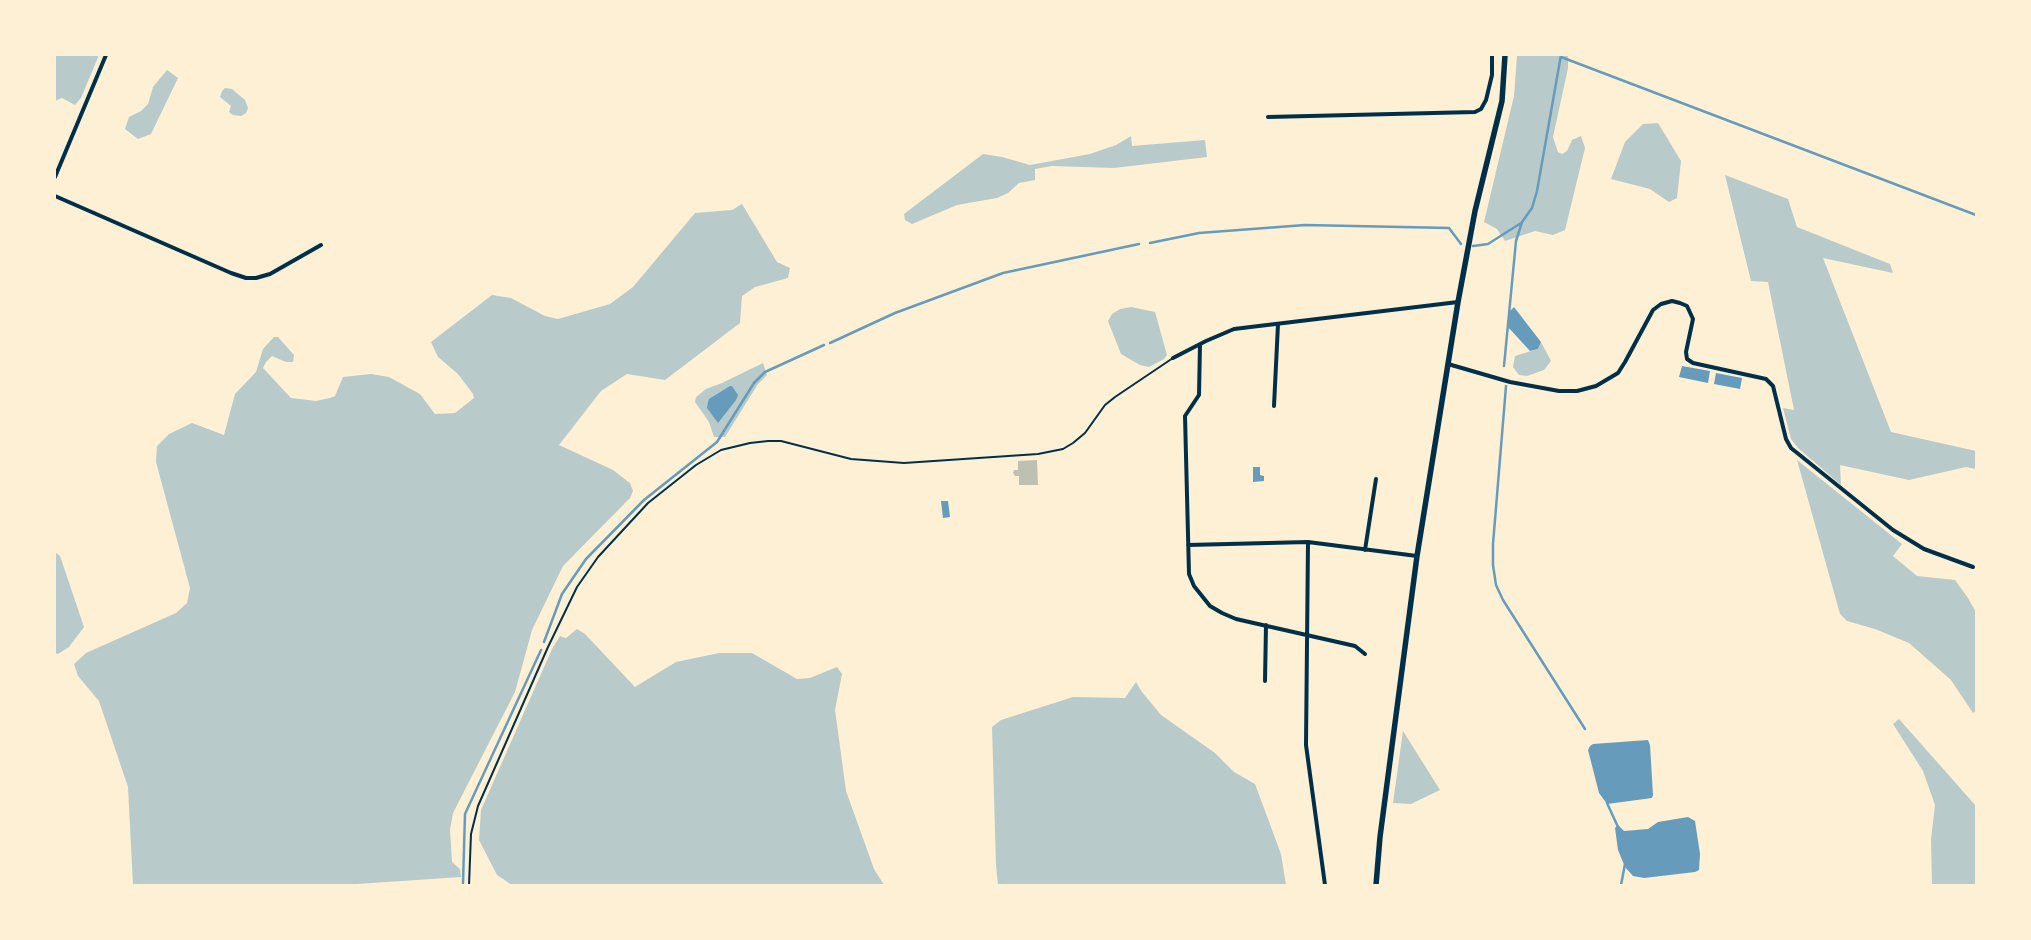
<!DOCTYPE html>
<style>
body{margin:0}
#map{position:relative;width:2031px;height:940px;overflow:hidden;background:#fdf0d5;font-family:"PT Sans Narrow",sans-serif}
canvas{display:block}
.frame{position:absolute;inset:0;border:56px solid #fdf0d5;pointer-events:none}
</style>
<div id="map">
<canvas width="2031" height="940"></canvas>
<div class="frame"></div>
</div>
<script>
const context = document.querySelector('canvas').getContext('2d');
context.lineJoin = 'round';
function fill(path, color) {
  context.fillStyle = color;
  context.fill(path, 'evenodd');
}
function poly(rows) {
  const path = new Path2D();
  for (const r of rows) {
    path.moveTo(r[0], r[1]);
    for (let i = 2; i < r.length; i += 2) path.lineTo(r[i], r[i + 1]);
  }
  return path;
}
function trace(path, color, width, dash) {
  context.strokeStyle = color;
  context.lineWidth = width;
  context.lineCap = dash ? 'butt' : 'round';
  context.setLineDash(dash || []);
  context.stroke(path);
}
const green = poly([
 [55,55,99,55,81,98,75,105,62,98,55,101],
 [1517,55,1568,55,1568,68,1553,137,1558,152,1562,154,1567,151,1572,140,1581,136,1585,148,1565,230,1553,235,1535,231,1505,241,1497,229,1484,222,1514,96],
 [167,70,178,78,151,134,138,139,125,129,129,117,141,111,148,104,153,87],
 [225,88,232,89,245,100,248,108,246,113,241,116,233,115,229,112,231,106,220,97,222,91],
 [1658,123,1681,161,1677,198,1669,202,1650,189,1611,179,1625,142,1643,124],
 [1131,136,1132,146,1205,140,1207,157,1114,168,1052,166,1035,169,1035,180,1019,183,1008,193,997,198,957,205,912,224,905,220,904,214,983,154,1002,157,1030,165,1090,154,1116,145],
 [1725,175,1788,199,1797,227,1890,264,1893,273,1823,258,1891,432,1976,451,1976,469,1966,467,1909,480,1840,465,1841,485,1798,448,1791,439,1783,408,1794,410,1768,282,1751,281],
 [742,204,777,262,790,268,788,278,755,287,742,296,740,323,665,380,627,374,601,391,559,445,613,470,630,483,633,491,630,498,563,566,532,630,515,692,453,813,450,830,452,862,460,869,461,877,342,885,133,885,128,787,99,701,78,676,74,664,86,653,176,613,187,603,190,588,156,462,157,446,169,434,192,423,224,435,235,394,256,372,263,349,274,337,278,337,294,355,293,362,286,362,272,356,266,362,263,368,291,398,316,401,330,398,335,396,343,377,371,374,389,377,420,394,435,414,455,413,474,398,473,394,458,374,438,357,431,342,492,295,511,298,545,316,558,319,610,304,633,287,695,213,732,210],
 [1131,307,1155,312,1167,355,1164,359,1149,367,1140,365,1121,354,1108,321,1112,314,1120,309],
 [1541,342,1551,361,1544,370,1527,376,1519,375,1513,367,1515,356,1538,349],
 [763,363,767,375,758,384,725,437,714,437,709,422,695,402,696,397,706,389,722,383],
 [1797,460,1902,544,1893,556,1917,576,1955,580,1968,598,1976,612,1976,711,1973,713,1951,680,1909,643,1875,629,1847,621,1840,614],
 [55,552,60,556,84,627,69,647,58,654,55,653],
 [577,629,585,634,635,687,676,662,719,653,752,653,797,679,810,678,837,667,842,674,835,710,846,791,874,869,884,885,512,885,497,875,479,840,481,810,552,649,560,636,566,638],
 [1136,682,1142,692,1161,715,1215,753,1234,772,1255,784,1281,854,1286,885,998,885,996,865,992,727,1001,720,1073,697,1125,698],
 [1899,719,1976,806,1976,885,1932,885,1931,839,1935,805,1923,771,1893,724],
 [1403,731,1440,790,1411,804,1393,803]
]);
const water = poly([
 [1514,307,1541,342,1538,349,1530,351,1508,327,1509,312],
 [1682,366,1710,371,1708,383,1679,377],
 [1716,373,1742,378,1740,389,1714,384],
 [730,386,732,386,738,395,736,400,718,423,707,408,708,402,709,399],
 [1253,467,1260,467,1260,475,1264,476,1264,481,1253,482],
 [941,501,948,501,950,517,943,518],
 [1648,740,1650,745,1653,795,1652,798,1607,804,1599,793,1588,750,1590,746,1593,744],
 [1688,817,1695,821,1700,854,1699,870,1695,872,1644,878,1633,876,1625,867,1618,850,1615,828,1618,825,1624,831,1648,829,1658,822]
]);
const stream = poly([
 [1561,57,1976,215],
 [1150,243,1199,233,1305,225,1449,228,1461,244],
 [1473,246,1488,244,1521,223],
 [830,343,895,313,1003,273,1139,244],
 [1504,366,1516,241,1522,222,1532,208,1537,191,1561,55],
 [1506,386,1493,544,1493,565,1496,585,1503,600,1585,729],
 [544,642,562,594,586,559,644,500,717,442,754,383,765,372,824,345],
 [1607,803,1618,827],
 [463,883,465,814,541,650],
 [1621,885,1625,864]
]);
const building = poly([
 [1037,460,1038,485,1019,485,1019,476,1015,476,1013,473,1014,470,1018,470,1018,461]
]);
const service = poly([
 [469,885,471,834,478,806,548,647,577,587,598,557,648,503,696,465,721,450,750,443,768,441,781,441,851,459,904,463,1038,454,1063,449,1073,443,1085,433,1105,405,1115,397,1173,358]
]);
const minor = poly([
 [1268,117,1475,112,1481,109,1486,100,1492,75,1492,55],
 [55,177,106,55],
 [55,196,231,273,246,278,256,278,270,274,321,245],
 [1200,344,1199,395,1185,416,1189,574,1194,586,1210,606,1222,613,1236,619,1355,646,1365,654],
 [1173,358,1206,341,1234,329,1458,302],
 [1448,364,1510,382,1559,391,1577,391,1596,386,1618,373,1625,362,1653,310,1661,304,1672,301,1680,303,1687,306,1693,319,1686,352,1687,359,1693,363,1766,379,1773,386,1786,439,1791,448,1893,530,1924,549,1973,567],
 [1274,406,1278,324],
 [1308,542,1306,745,1325,885],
 [1188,545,1308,542,1417,556],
 [1365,550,1376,479],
 [1265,681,1266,625]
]);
const secondary = poly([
 [1376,885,1380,837,1417,556,1458,302,1475,211,1502,101,1505,55]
]);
fill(green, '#b9caca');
fill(water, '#669bbc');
trace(stream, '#669bbc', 2.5);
fill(building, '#bec0b2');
trace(service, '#003049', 2);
trace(minor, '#003049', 4);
trace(secondary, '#003049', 5.5);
</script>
